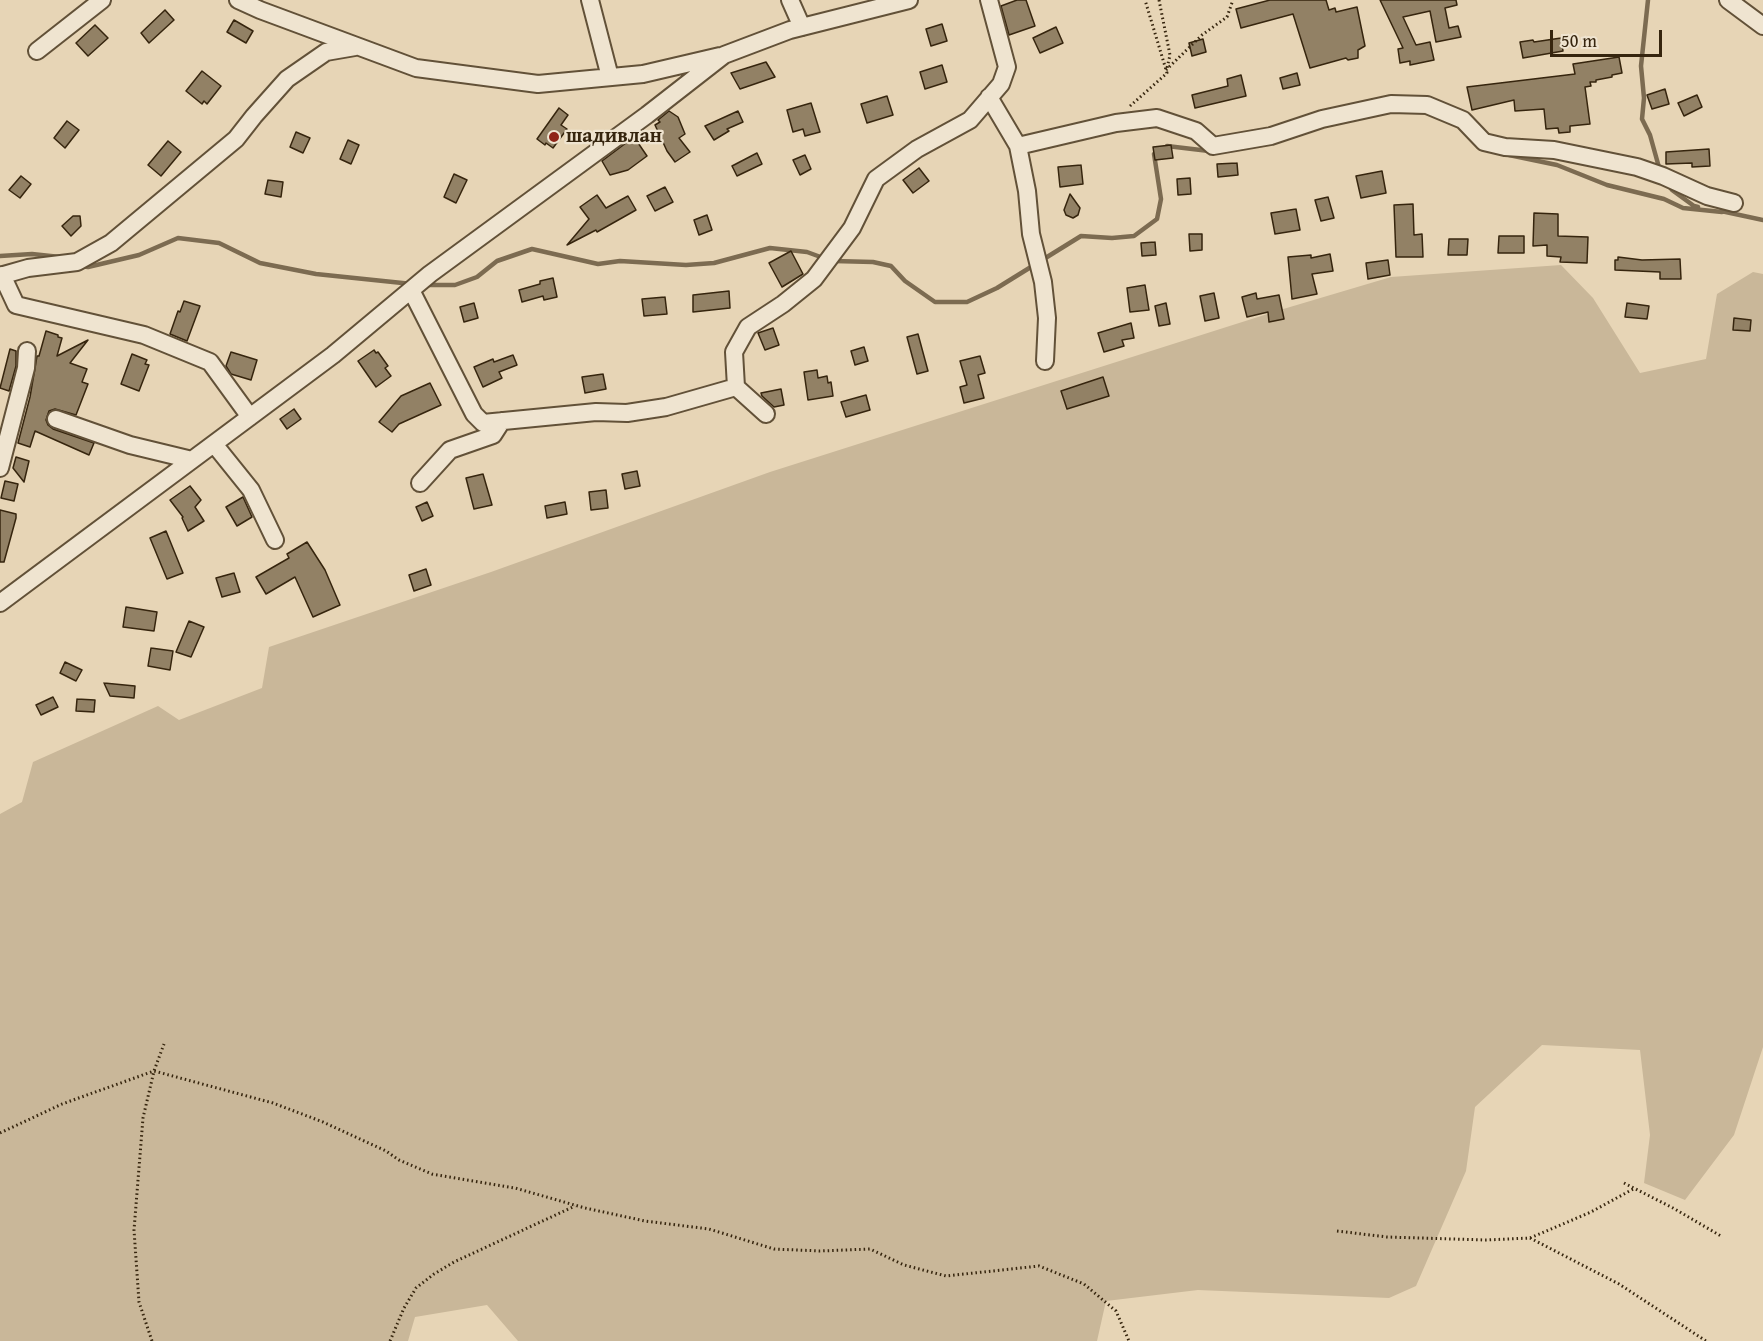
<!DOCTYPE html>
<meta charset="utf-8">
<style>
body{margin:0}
#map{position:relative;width:1763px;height:1341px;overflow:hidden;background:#e7d5b6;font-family:"Gentium Book Plus",serif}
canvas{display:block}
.scale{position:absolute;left:1550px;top:30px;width:112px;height:27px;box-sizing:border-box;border:3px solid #36250e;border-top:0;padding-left:8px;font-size:18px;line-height:21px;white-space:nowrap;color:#36250e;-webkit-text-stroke:4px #efe4d0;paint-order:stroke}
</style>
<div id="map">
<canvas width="1763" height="1341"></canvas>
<div class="scale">50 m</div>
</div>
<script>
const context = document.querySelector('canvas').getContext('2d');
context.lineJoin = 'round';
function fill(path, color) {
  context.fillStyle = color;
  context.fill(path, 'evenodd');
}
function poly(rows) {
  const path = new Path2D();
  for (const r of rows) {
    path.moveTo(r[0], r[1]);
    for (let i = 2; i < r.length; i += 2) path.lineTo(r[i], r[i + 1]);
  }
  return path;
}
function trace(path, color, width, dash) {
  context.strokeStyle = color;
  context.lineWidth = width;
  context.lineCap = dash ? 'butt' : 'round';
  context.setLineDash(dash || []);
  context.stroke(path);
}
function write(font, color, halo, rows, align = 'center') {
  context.font = font + ' "Gentium Book Plus",serif';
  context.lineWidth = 4.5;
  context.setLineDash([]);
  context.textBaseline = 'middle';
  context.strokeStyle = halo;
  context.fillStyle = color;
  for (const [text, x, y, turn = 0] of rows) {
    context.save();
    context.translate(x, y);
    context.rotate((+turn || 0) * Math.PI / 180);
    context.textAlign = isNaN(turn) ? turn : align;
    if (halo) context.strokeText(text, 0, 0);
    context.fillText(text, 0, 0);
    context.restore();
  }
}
const green = poly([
 [1561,265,1593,298,1640,373,1706,359,1717,294,1753,272,1763,274,1763,1047,1734,1135,1685,1200,1644,1183,1650,1135,1640,1050,1542,1045,1475,1107,1466,1171,1416,1286,1389,1298,1198,1290,1106,1301,1097,1341,518,1341,487,1305,415,1317,408,1341,0,1341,0,814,22,802,33,762,158,706,179,720,262,688,269,647,491,572,770,472,1280,310,1391,277]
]);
const stream = poly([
 [1648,0,1641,66,1644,98,1642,119,1650,135,1660,171],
 [1167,146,1209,151],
 [1509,155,1557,165,1607,185,1664,199,1683,208,1722,212],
 [1669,186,1672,190,1694,206,1698,207],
 [1721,211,1763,220],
 [0,256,32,254,60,257],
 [834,261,873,262,891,266,905,281,935,302,967,302,997,288,1081,236,1112,238,1134,236,1157,219,1161,199,1154,154],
 [81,266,88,267,139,255,178,238,219,243,260,263,316,274,412,284],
 [427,285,455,285,477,277,497,261,532,249,598,264,620,261,686,265,714,263,770,248,807,252,826,259]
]);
const building = poly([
 [1017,0,1026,0,1035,26,1009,35,1001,6,1017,0],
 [1270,0,1326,0,1329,10,1335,8,1336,12,1357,7,1365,46,1358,50,1358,58,1348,60,1346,58,1310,68,1293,14,1241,28,1236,9,1270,0],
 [1380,0,1456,0,1457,5,1445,8,1449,28,1458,26,1461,37,1436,42,1430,11,1403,17,1416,45,1430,42,1434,60,1410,65,1410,61,1400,63,1398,49,1403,48,1380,0],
 [165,10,174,20,149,43,141,33,165,10],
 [234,20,253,31,246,43,227,32,234,20],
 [942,24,947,41,931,46,926,29,942,24],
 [95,25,108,38,88,56,76,43,95,25],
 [1056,27,1063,43,1040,53,1033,38,1056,27],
 [1561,38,1563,51,1523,58,1520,42,1533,40,1534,42,1561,38],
 [1203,39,1206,52,1192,56,1189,43,1203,39],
 [1619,57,1622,73,1612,75,1612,77,1596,80,1596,82,1590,82,1591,86,1585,87,1590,124,1570,126,1570,132,1559,133,1558,128,1546,129,1544,109,1515,111,1514,100,1472,110,1467,87,1575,74,1573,64,1619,57],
 [766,62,775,77,740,89,731,73,766,62],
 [942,65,947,82,925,89,920,72,942,65],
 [202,71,221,86,207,104,204,101,202,104,186,91,202,71],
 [1297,73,1300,85,1283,89,1280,78,1297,73],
 [1241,75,1246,96,1195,108,1192,95,1228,86,1227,79,1241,75],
 [1665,89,1669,104,1652,109,1647,95,1665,89],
 [1697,95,1702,107,1684,116,1678,103,1697,95],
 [887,96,893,115,867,123,861,104,887,96],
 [811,103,820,132,805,136,803,129,793,132,787,110,811,103],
 [559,108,568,115,561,125,567,129,553,148,546,143,545,145,537,139,559,108],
 [669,111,678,117,685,134,679,138,690,152,675,162,667,151,655,125,660,122,658,120,669,111],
 [738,111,743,122,727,129,729,131,714,140,705,126,738,111],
 [67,121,79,130,65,148,54,138,67,121],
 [296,132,310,138,303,153,290,147,296,132],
 [634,137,647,156,628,170,610,175,602,161,634,137],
 [348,140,359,145,351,164,340,159,348,140],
 [168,141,181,152,161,176,148,165,168,141],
 [1171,145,1173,158,1155,160,1153,147,1171,145],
 [1709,149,1710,166,1692,167,1692,163,1666,164,1666,152,1709,149],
 [757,153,762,164,737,176,732,166,757,153],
 [805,155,811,169,800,175,793,160,805,155],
 [1237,163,1238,175,1218,177,1217,164,1237,163],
 [1081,165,1083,184,1060,187,1058,167,1081,165],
 [919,168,929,181,913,193,903,180,919,168],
 [1382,171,1386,193,1361,198,1356,176,1382,171],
 [454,174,467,180,456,203,444,197,454,174],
 [21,176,31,184,20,198,9,190,21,176],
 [1190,178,1191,194,1178,195,1177,179,1190,178],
 [268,180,283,182,281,197,265,194,268,180],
 [665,187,673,202,655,211,647,196,665,187],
 [1070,194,1080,208,1078,215,1073,218,1066,215,1064,210,1070,194],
 [597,195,606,208,628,196,636,210,597,232,596,230,567,245,589,219,580,207,597,195],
 [1328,197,1334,218,1321,221,1315,200,1328,197],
 [1413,204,1414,235,1422,234,1423,257,1396,257,1394,205,1413,204],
 [1296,209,1300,230,1275,234,1271,213,1296,209],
 [1534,213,1558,214,1558,236,1588,237,1587,263,1560,262,1561,257,1547,256,1547,245,1533,246,1534,213],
 [707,215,712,230,699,235,694,220,707,215],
 [73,216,80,216,81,226,71,236,62,226,73,216],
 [1189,234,1202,234,1202,250,1190,251,1189,234],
 [1499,236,1524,236,1524,253,1498,253,1499,236],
 [1449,239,1468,239,1467,255,1448,255,1449,239],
 [1155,242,1156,255,1142,256,1141,243,1155,242],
 [791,251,803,274,782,287,769,263,791,251],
 [1330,254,1333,271,1312,274,1317,294,1292,299,1288,257,1311,255,1311,258,1330,254],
 [1618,257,1642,260,1680,259,1681,279,1660,279,1660,272,1615,270,1615,260,1618,260,1618,257],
 [1388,260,1390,275,1368,279,1366,263,1388,260],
 [553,278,557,297,544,300,543,296,522,302,519,290,540,284,540,281,553,278],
 [1145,285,1149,310,1130,312,1127,288,1145,285],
 [729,291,730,308,693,312,693,295,729,291],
 [1214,293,1219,318,1205,321,1200,296,1214,293],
 [1256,293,1257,299,1279,295,1284,319,1269,322,1268,312,1247,317,1242,297,1256,293],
 [665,297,667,314,644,316,642,299,665,297],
 [184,301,200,306,187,341,170,334,178,311,180,312,184,301],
 [474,303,478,318,464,322,460,307,474,303],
 [1166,303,1170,324,1159,326,1155,306,1166,303],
 [1627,303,1649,306,1647,319,1625,317,1627,303],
 [1734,318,1751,320,1750,331,1733,330,1734,318],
 [1131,323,1134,338,1122,340,1124,346,1104,352,1098,333,1131,323],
 [773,328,779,345,765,350,758,333,773,328],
 [46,331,58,335,58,337,62,338,57,356,88,340,70,363,87,369,82,382,88,384,76,415,55,409,49,411,46,420,48,425,53,429,94,443,89,455,35,431,30,447,18,443,30,397,37,356,39,356,46,331],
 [918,334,928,371,917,374,907,337,918,334],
 [864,347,868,361,855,365,851,351,864,347],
 [10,349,16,351,16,366,9,391,0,388,10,349],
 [374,350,376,353,378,352,388,366,385,368,391,376,376,387,358,361,374,350],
 [231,352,257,360,251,380,231,374,226,366,231,352],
 [132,354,147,360,145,364,149,365,139,391,121,384,132,354],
 [513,355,517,365,499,372,502,378,483,387,474,367,493,359,494,362,513,355],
 [980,356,985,373,978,375,984,398,964,403,960,387,967,385,960,361,980,356],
 [817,370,818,378,827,376,828,383,831,382,833,396,808,400,804,372,817,370],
 [603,374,606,389,585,393,582,377,603,374],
 [1103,377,1109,396,1067,409,1061,391,1103,377],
 [430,383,441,405,399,424,392,432,379,422,401,396,430,383],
 [781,389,784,405,774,407,762,396,761,393,781,389],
 [866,395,870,410,846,417,841,402,866,395],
 [294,409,301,419,287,429,280,419,294,409],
 [16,457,29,461,24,482,13,468,16,457],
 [637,471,640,486,625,489,622,474,637,471],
 [483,474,492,505,474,509,466,478,483,474],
 [5,481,18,484,14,501,1,498,5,481],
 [190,486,201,500,195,507,204,521,188,531,182,518,183,517,170,500,190,486],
 [606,490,608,508,591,510,589,492,606,490],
 [243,497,252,517,237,526,226,507,243,497],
 [427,502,433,516,422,521,416,507,427,502],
 [565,502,567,514,547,518,545,506,565,502],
 [0,510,16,514,16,518,4,562,0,562,0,510],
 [166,531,183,573,167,579,150,538,166,531],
 [307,542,325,570,340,605,313,617,295,577,266,594,256,577,289,558,287,554,307,542],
 [426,569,431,585,414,591,409,575,426,569],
 [234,573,240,592,222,597,216,578,234,573],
 [126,607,157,612,154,631,123,627,126,607],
 [189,621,204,627,191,657,176,652,189,621],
 [151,648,173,651,170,670,148,666,151,648],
 [65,662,82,670,76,681,60,673,65,662],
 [104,683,135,686,134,698,110,696,104,683],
 [53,697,58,707,41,715,36,705,53,697],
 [77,699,95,700,94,712,76,711,77,699]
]);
const path = poly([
 [1159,0,1170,55,1167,68],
 [1166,70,1202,35,1227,17,1233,0],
 [1130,106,1167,73,1145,0],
 [0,1133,62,1104,154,1071,273,1103,323,1122,386,1151,399,1160,432,1174,515,1188,585,1208,645,1221,709,1229,774,1249,820,1251,870,1249,904,1265,946,1276,1039,1266,1084,1284,1116,1311,1129,1341],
 [1624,1183,1673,1208,1721,1236],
 [1337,1231,1387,1237,1486,1240,1530,1238,1591,1212,1635,1188],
 [1530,1238,1619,1284,1706,1341],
 [152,1341,139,1302,134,1230,143,1118,154,1071,164,1044],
 [390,1341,404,1308,416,1288,434,1274,454,1262,575,1206]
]);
const street = poly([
 [238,0,260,10,416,68,538,84,643,74,720,56],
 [590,0,610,77],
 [790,0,802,27],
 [1728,0,1763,26],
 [37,51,102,0],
 [989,97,1018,146,1027,191,1031,234,1043,282,1047,318,1045,361],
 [1018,146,1116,123,1157,118,1196,131,1213,146,1271,136,1322,119,1391,104,1427,105,1463,120,1484,142,1505,147,1554,150,1637,167,1663,176,1707,196,1734,203],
 [2,275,16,305,144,335,210,362,250,417],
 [0,276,28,268,77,262,111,243,236,139,254,116,287,79,326,52,355,47],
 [411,290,474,414,483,423,596,412,627,413,666,407,736,387],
 [766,414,736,387,734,352,748,327,783,304,814,279,852,228,876,179,917,149,970,120,1001,84,1007,67,989,0],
 [56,419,130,445,192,460],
 [214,444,251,490,275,540],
 [0,468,26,368,27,351],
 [420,483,450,450,493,435,502,421],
 [0,603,333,355,430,274,647,115,724,55,790,30,909,0]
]);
const markers = [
 [554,137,6,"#8f2418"]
];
const poiNames = [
 ["шадивлан",566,137]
];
fill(green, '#c9b799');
trace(stream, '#7c6b51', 4.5);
fill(building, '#928165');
trace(building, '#36250e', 1.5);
trace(street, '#625138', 20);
trace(path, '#36250e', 3, [1.5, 3]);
trace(street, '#efe4d0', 16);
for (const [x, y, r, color] of markers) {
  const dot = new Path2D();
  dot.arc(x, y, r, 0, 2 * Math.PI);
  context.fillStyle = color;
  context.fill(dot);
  trace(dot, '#efe4d0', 2);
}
write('bold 20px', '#36250e', '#efe4d0', poiNames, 'left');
</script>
